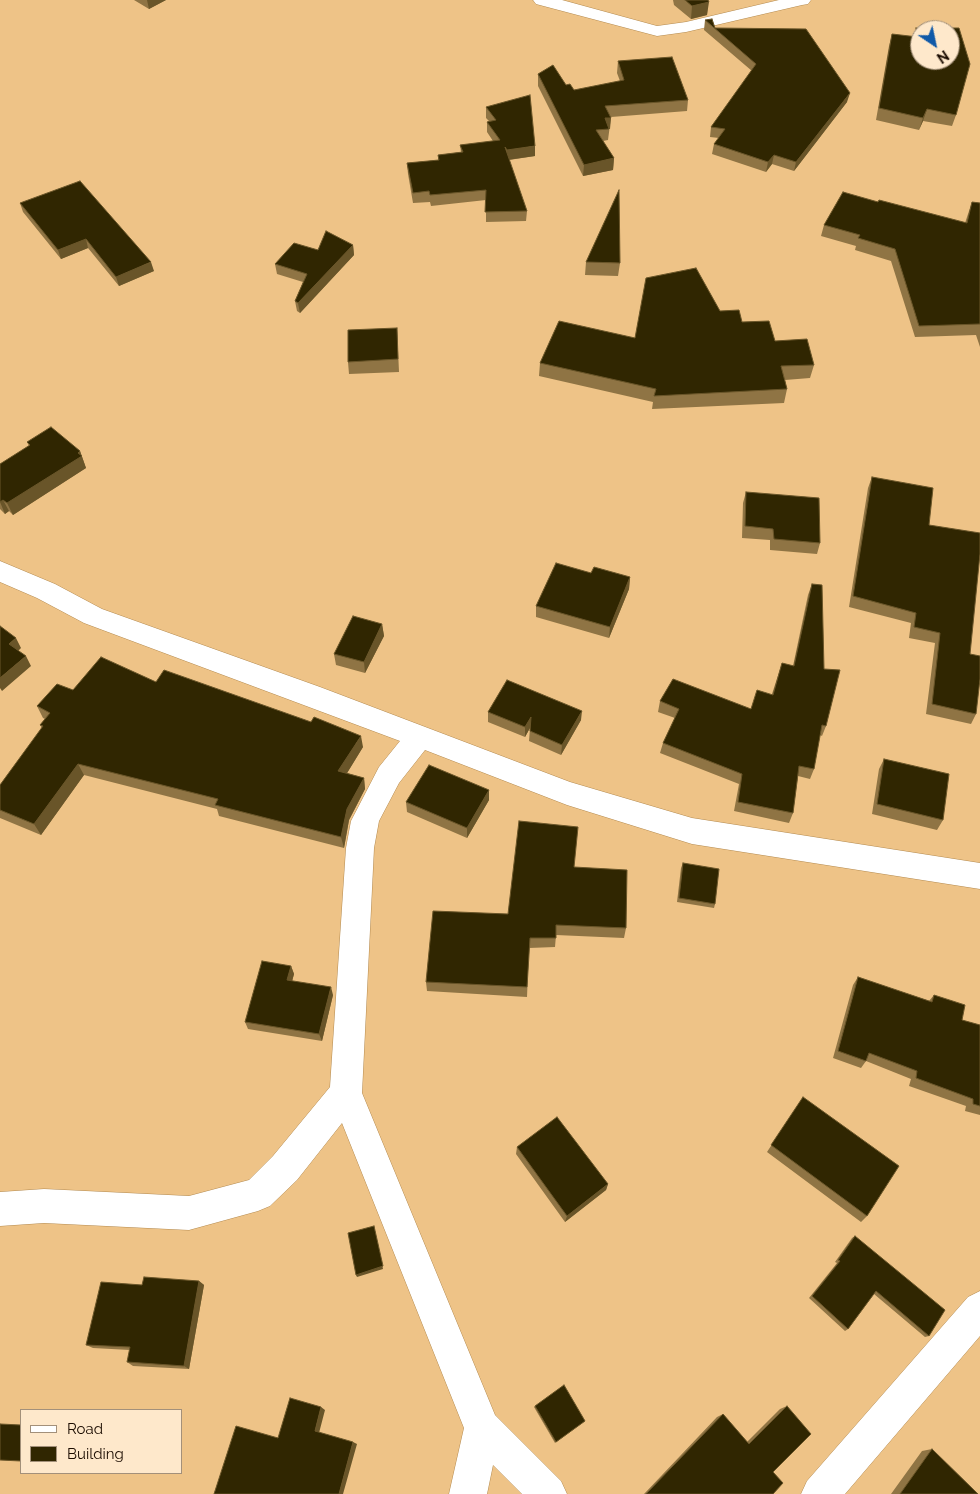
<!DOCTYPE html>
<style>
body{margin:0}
#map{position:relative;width:980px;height:1494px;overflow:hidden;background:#eec387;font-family:Raleway,sans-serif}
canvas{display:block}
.legend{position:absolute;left:20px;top:1409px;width:162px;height:65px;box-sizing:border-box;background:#fee8cb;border:1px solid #a3907a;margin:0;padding:6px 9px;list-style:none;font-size:15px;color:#1b0c00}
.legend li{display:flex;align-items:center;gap:10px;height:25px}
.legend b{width:25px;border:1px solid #a3907a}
.north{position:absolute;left:910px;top:20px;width:50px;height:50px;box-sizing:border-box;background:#fee8cb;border:1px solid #a3907a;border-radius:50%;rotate:146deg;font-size:14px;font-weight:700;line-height:20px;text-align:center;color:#1b0c00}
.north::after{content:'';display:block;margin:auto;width:18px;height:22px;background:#1059a8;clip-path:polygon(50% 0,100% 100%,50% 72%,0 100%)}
</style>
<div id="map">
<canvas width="980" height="1494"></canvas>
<ul class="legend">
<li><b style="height:6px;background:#fff"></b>Road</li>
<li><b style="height:14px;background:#302601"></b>Building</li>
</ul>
<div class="north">N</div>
</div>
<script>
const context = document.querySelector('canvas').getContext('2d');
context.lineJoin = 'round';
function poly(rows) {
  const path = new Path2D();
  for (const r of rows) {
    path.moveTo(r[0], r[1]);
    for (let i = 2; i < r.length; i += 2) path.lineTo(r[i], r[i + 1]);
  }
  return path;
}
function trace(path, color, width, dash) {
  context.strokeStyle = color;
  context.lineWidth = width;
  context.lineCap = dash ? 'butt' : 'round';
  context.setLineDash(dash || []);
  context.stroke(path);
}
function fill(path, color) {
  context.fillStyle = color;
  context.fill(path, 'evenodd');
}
const minor = poly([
 [533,0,562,0,657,26,686,22,779,0,811,0,808,4,802,5,686,32,657,36,536,4,533,0],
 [0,561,55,584,102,609,320,687,570,782,692,818,980,863,980,889,692,844,567,805,425,750,399,783,379,821,374,848,362,1093,495,1415,561,1481,567,1494,522,1494,493,1465,487,1494,449,1494,464,1428,342,1123,297,1180,270,1206,258,1211,189,1230,44,1223,0,1226,0,1192,44,1189,189,1196,249,1180,273,1156,330,1087,346,848,351,821,379,767,400,741,84,623,37,598,0,582,0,561],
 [980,1291,980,1336,845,1494,801,1494,807,1481,968,1297,980,1291]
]);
const wall = poly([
 [134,0,166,0,149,9],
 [673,0,708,0,707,15,691,19,674,5],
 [705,20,715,28,847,102,794,171,772,164,766,172,712,154,714,144,719,138,710,137,711,127,752,71,704,30],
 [916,28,956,115,952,126,923,121,919,130,876,120,889,46,892,34,913,37],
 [618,61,688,100,687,111,611,117,608,140,603,141,614,158,613,170,583,176,538,86,538,74,566,85,574,90,620,81,617,73],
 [486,107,535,156,509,160,527,211,526,221,486,222,486,200,431,206,430,202,413,203,408,174,407,163,438,160,438,155,461,152,460,145,493,141,487,132,487,122,489,121,486,118],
 [878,202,965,223,972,202,980,203,980,347,976,335,915,337,891,261,855,250,856,246,821,236,824,225],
 [20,203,154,271,119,286,88,248,61,259,23,212],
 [353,245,354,255,300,313,297,311,295,301,303,282,277,274,275,264,318,250],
 [586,262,620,263,618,276,585,275],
 [720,311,775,341,814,365,810,378,785,380,787,389,784,403,652,409,653,402,539,376,540,363,635,338],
 [397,328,399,372,349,374,348,362],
 [27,442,80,451,86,468,13,515,9,511,5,514,0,509,0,464,29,446],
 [872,477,970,654,976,714,971,724,926,714,935,643,909,638,911,623,849,607,868,488],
 [746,492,820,543,817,554,770,550,770,540,742,538,743,503],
 [591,573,630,577,629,589,609,638,536,617,536,606],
 [812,584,826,726,822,736,820,735,814,769,810,779,798,776,793,813,789,823,734,811,739,784,660,753,663,743,675,718,658,712,660,701,751,709,772,694,782,663,793,666,808,595],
 [382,624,384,636,365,673,336,665,334,654],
 [156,682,363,747,347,773,364,778,365,789,349,820,344,848,219,816,217,809,84,775,41,835,0,818,0,785,42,728,40,725,45,719,43,718,37,706,73,690],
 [488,712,581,720,561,755,529,741,530,728,525,737,488,722],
 [884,759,943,820,937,830,872,814,879,769],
 [489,790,489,800,467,838,407,812,406,802],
 [683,863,715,904,714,908,677,902,681,868],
 [508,914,626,928,624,938,556,935,555,947,529,948,527,997,427,991,426,982],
 [291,966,294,974,292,981,333,995,322,1041,248,1029,245,1022],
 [858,977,929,1001,934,995,962,1020,980,1025,980,1115,965,1111,966,1106,909,1086,911,1079,866,1061,861,1068,833,1058,853,985],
 [803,1097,867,1216,861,1222,767,1152],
 [517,1147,608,1184,606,1190,565,1222,516,1154],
 [855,1236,929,1336,925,1337,874,1294,848,1329,845,1331,809,1298,837,1263,835,1262,852,1238],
 [199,1281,204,1285,189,1369,133,1366,127,1362,130,1350,93,1348,86,1345,142,1285],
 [535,1406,585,1421,555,1443,534,1407],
 [787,1406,773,1472,773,1494,644,1494,717,1417,723,1414,747,1442,780,1409],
 [932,1449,978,1494,891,1494,922,1451]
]);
const shadedWall = poly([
 [147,0,166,0,149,9],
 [709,2,707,15,691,19,692,6],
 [850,93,847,102,794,171,796,162],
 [927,109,923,121,919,130,923,118],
 [605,118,611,118,610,129,609,129],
 [535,146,535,156,507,160,507,150],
 [774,155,772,164,766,172,768,162],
 [614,158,613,170,583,176,584,165],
 [86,239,88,248,61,259,58,250],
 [353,245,354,255,300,313,298,303],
 [151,262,154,271,119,286,116,277],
 [80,451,86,468,13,515,7,503],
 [3,500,9,511,5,514,0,502],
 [630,577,629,589,609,638,610,627],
 [382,624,384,636,365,673,364,662],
 [16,638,21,648,15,654,9,644],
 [26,656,31,666,2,691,0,688,0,678],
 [582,711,581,720,561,755,562,745],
 [531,717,531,726,525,737,525,727],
 [361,736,363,747,341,783,338,771],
 [78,764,84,775,41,835,34,824],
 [364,778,365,789,349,820,344,848,341,837,347,809],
 [489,790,489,800,467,838,467,828],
 [291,966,294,974,290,989,287,980],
 [331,987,333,995,322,1041,319,1034],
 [608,1184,606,1190,565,1222,567,1216],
 [374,1226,383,1269,357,1277,356,1275],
 [199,1281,204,1285,189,1369,184,1366],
 [321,1407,325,1410,319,1433,315,1431],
 [353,1442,357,1444,343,1494,339,1494]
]);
const building = poly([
 [685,0,708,0,709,2,692,6,685,0],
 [712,19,715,28,806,29,850,93,796,162,774,155,768,162,714,144,725,129,711,127,756,64,705,20,712,19],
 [916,28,959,28,970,64,956,115,927,109,923,118,879,108,892,34,918,37,916,28],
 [920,30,950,30,950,60,920,60,920,30],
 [672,57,688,100,605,106,611,118,605,118,609,129,596,130,614,158,584,165,538,74,553,65,566,85,570,84,574,90,624,80,618,61,672,57],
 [530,95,535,146,507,150,505,147,527,211,485,212,486,190,430,195,429,191,413,193,407,163,439,160,438,155,463,152,460,145,500,140,487,122,496,120,486,107,530,95],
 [80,181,151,262,116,277,86,239,58,250,20,203,80,181],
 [619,190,620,263,586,262,619,190],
 [843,192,878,202,879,200,967,223,972,202,980,203,980,324,919,326,895,249,858,238,860,235,824,225,843,192],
 [326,231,353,245,298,303,295,301,307,274,275,264,294,243,318,250,326,231],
 [696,268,720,311,739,310,742,322,769,321,775,341,807,339,814,365,781,366,787,389,654,396,656,389,540,363,559,321,635,338,646,278,696,268],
 [397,328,398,359,348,362,348,330,397,328],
 [51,427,80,451,78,453,82,456,7,503,3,500,0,502,0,464,30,445,27,442,51,427],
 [872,477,933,488,929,525,980,533,980,554,970,654,980,656,980,679,976,714,932,704,940,633,914,627,916,613,853,596,872,477],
 [746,492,819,498,820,543,774,539,773,529,745,526,746,492],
 [556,563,591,573,594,567,630,577,610,627,536,606,556,563],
 [812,584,822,585,824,669,840,670,826,726,822,725,814,769,799,766,793,813,738,802,742,774,663,743,679,709,660,701,673,679,751,709,757,690,773,695,782,663,794,666,812,584],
 [353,616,382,624,364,662,334,654,353,616],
 [0,626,16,638,9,644,26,656,0,678,0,626],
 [101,657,156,682,164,670,311,722,314,717,361,736,338,771,364,778,347,809,341,837,215,805,218,799,78,764,34,824,0,810,0,785,43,726,40,725,50,713,37,706,57,684,73,690,101,657],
 [507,680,582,711,562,745,530,731,531,717,525,727,488,712,507,680],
 [884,759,949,774,943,820,877,804,884,759],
 [429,765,489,790,467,828,406,802,429,765],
 [519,821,578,827,574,867,627,870,626,928,556,925,556,938,530,938,527,987,426,982,433,911,508,914,519,821],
 [683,863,719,869,715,904,679,898,683,863],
 [262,961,291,966,287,980,331,987,319,1034,245,1022,262,961],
 [858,977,932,1002,934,995,965,1005,962,1020,980,1025,980,1106,973,1104,973,1099,916,1078,917,1071,869,1053,866,1061,838,1051,858,977],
 [803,1097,899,1166,867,1216,771,1145,803,1097],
 [557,1117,608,1184,567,1216,517,1147,557,1117],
 [374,1226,383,1266,356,1275,348,1233,374,1226],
 [855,1236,945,1310,929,1336,876,1291,848,1329,812,1296,840,1261,838,1260,855,1236],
 [144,1277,199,1281,184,1366,127,1362,130,1347,86,1345,101,1282,142,1285,144,1277],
 [564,1385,585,1421,556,1442,535,1406,564,1385],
 [290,1398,321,1407,315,1431,353,1442,339,1494,214,1494,236,1426,278,1438,290,1398],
 [787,1406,811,1434,773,1472,783,1483,773,1494,646,1494,723,1414,749,1444,787,1406],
 [0,1424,21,1425,21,1461,0,1460,0,1424],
 [932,1449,978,1494,900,1494,932,1449]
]);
trace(minor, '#b38a50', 1);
fill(minor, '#fff');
fill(wall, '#8f7444');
fill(shadedWall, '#695529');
fill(building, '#302601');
trace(building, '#695529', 1);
</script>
